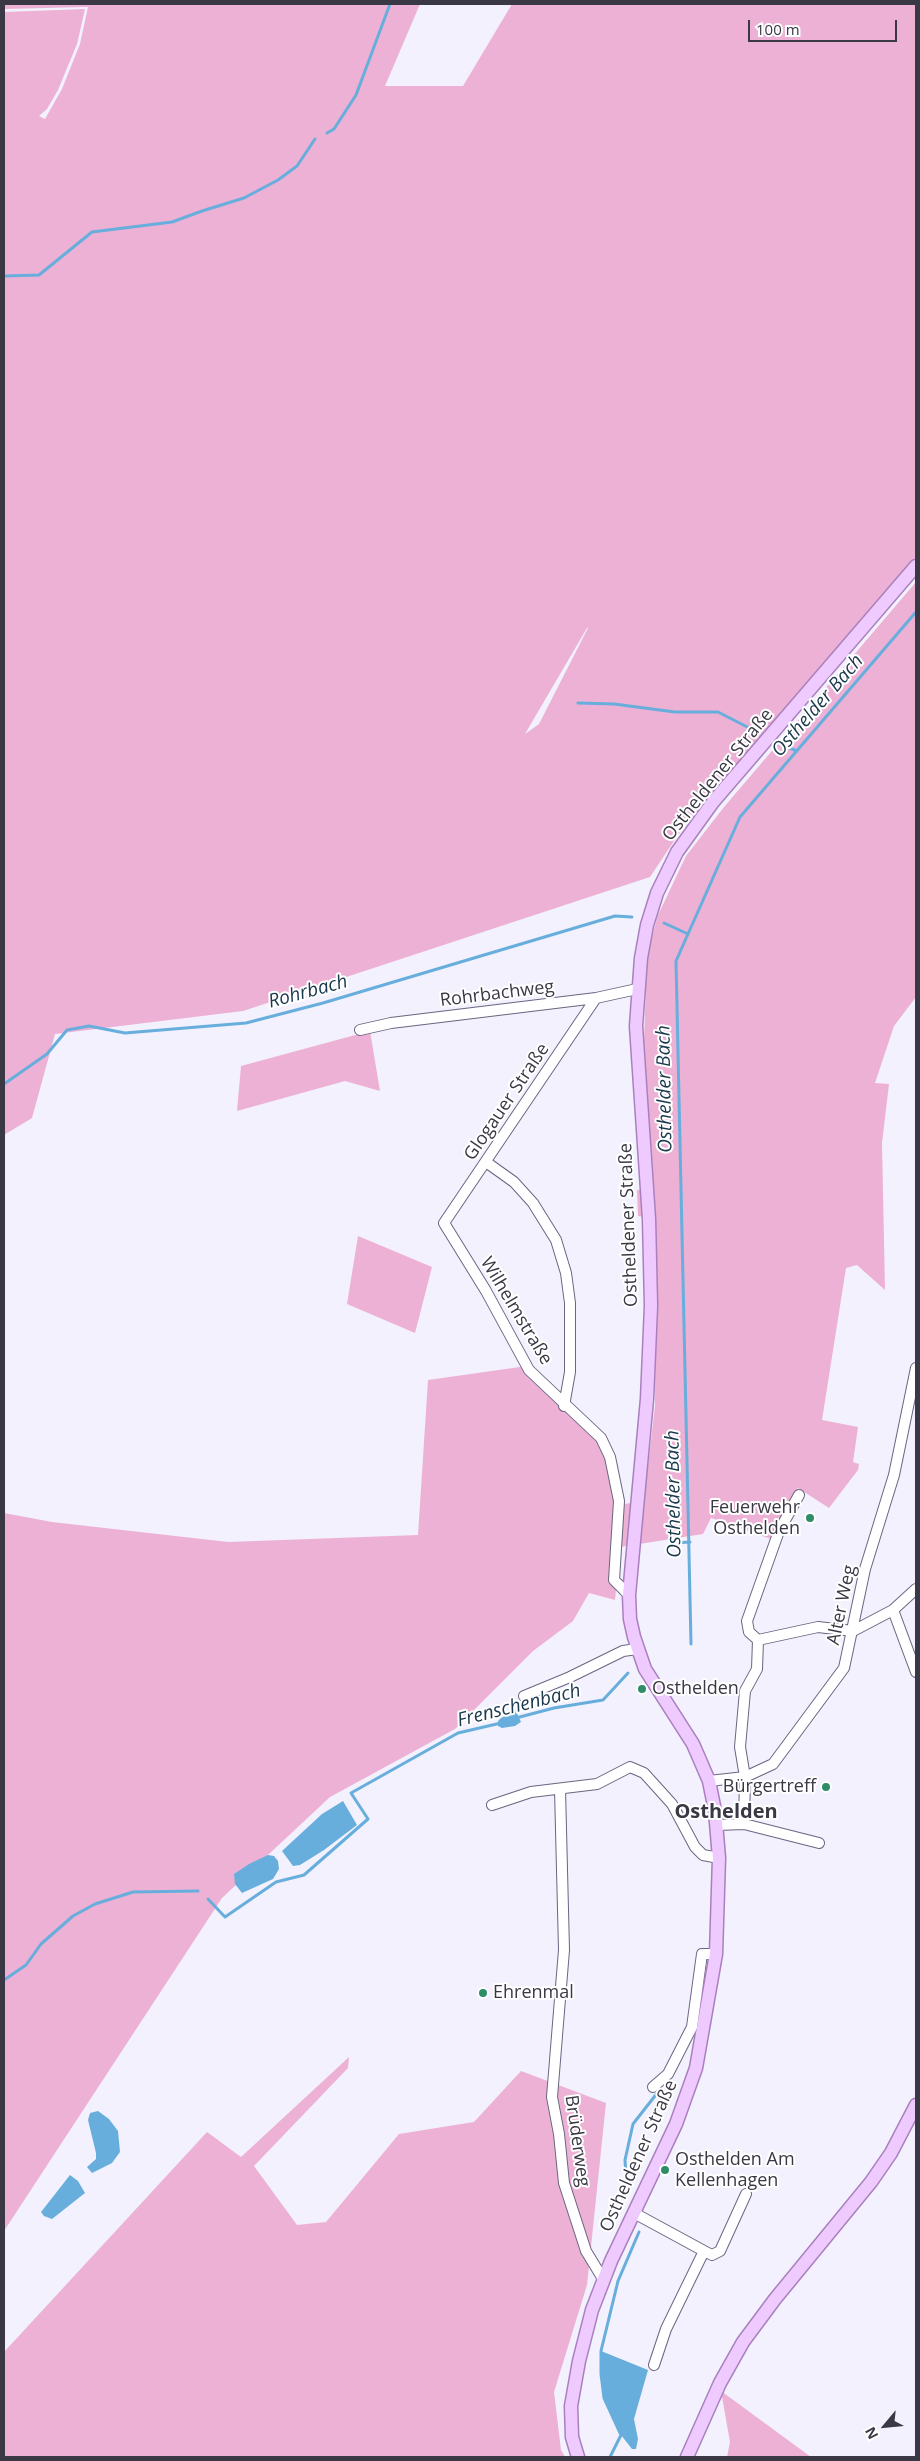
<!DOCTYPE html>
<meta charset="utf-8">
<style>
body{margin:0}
#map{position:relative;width:920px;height:2461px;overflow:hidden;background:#f2f1fd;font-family:"Open Sans",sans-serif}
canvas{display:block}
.frame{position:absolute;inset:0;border:5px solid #393844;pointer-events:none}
.north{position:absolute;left:860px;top:2401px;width:50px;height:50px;-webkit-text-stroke:4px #fff;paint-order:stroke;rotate:242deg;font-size:14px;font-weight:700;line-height:20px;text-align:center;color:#393844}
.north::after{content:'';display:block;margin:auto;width:18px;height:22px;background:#393844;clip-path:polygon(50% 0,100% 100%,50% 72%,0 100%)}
.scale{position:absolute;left:748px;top:20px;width:149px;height:22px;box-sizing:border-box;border:2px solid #393844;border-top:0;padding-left:6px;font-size:15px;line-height:18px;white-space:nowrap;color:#393844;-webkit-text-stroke:4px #fff;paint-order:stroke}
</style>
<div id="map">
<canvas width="920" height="2461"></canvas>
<div class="frame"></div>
<div class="north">N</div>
<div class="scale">100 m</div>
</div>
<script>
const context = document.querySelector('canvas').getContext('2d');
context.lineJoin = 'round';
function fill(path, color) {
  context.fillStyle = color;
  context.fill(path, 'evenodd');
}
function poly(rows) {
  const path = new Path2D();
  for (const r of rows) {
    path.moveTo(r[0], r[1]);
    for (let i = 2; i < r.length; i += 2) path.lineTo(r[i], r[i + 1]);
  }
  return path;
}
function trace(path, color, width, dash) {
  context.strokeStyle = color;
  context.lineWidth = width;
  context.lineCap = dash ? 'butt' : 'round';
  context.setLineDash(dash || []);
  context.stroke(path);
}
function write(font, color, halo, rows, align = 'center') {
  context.font = font + ' "Open Sans",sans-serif';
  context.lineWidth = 4;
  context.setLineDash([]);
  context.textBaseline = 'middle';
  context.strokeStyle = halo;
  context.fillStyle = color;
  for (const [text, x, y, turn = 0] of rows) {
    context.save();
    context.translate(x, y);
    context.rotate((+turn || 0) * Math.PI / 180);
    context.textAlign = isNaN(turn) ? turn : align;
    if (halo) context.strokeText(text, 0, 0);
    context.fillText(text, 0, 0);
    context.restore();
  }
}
const green = poly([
 [4,4,420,4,385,86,463,86,512,4,916,4,916,558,686,823,650,877,243,1011,55,1034,32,1118,4,1135,4,12,85,9,77,44,58,90,47,109,39,116,45,119,62,89,80,44,88,7,4,9],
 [588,628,539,724,525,734,587,628],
 [916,582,916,997,894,1026,875,1083,889,1084,882,1143,885,1290,857,1265,846,1268,822,1420,858,1427,853,1462,859,1464,858,1470,829,1508,798,1488,771,1539,711,1518,703,1534,620,1547,615,1600,589,1593,573,1621,533,1651,455,1729,330,1797,222,1898,4,2231,4,1513,52,1522,228,1542,418,1535,428,1380,527,1366,604,1438,624,1504,644,1501,655,1406,656,1218,638,1216,637,1190,654,1190,644,1041,647,955,658,915,686,856,724,807],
 [370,1031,380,1091,345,1081,237,1111,241,1066],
 [358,1236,432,1267,415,1333,347,1304],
 [349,2057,348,2068,254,2166,297,2225,326,2222,399,2134,474,2122,521,2071,606,2103,587,2285,554,2392,561,2450,565,2457,4,2457,4,2352,207,2132,241,2157],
 [721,2391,811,2457,727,2457,730,2442]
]);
const water = poly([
 [516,1711,521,1722,515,1726,502,1728,498,1726,498,1721,501,1718],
 [343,1801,357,1825,324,1850,300,1865,293,1866,282,1851,322,1814],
 [268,1855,274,1856,278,1861,279,1869,273,1879,242,1893,235,1884,234,1874,249,1864],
 [98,2111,109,2119,118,2131,120,2152,112,2163,92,2173,87,2167,96,2159,96,2153,88,2120,90,2113],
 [70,2175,78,2181,85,2193,52,2219,44,2216,41,2212],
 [601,2351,648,2370,634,2419,638,2439,636,2449,632,2449,621,2435,604,2398,601,2374]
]);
const stream = poly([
 [327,133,334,129,356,95,390,4],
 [4,276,39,275,92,232,172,222,202,211,244,198,278,180,297,166,315,139],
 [578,703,614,704,675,712,718,712,759,733],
 [782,745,797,751],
 [664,923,688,934],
 [4,1084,47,1054,67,1030,89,1026,125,1033,246,1023,323,1003,615,916,632,917],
 [674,1543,690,1542],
 [691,1644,676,961,740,817,916,612],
 [516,1718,554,1708,603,1700,628,1673],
 [208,1899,225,1917,276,1882,304,1875,368,1819,351,1793,458,1733,501,1723],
 [4,1980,26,1965,41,1944,73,1916,95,1904,133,1892,198,1891],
 [627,2190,625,2160,633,2124,658,2092],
 [610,2457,621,2435,604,2398,601,2374,601,2351,618,2281,639,2232]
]);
const minor = poly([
 [596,998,444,1223,486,1291,529,1370,601,1438,610,1457,619,1501,614,1580,629,1595],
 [360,1030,391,1023,596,998,637,989],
 [486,1162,514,1182,533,1203,556,1240,566,1273,570,1303,570,1372,564,1406],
 [893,1610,916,1672],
 [758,1640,818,1627,853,1631,893,1610,916,1589],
 [524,1696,570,1677,623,1651,637,1649],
 [709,1781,745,1777,773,1764,844,1668,865,1569,894,1475,916,1368],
 [560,1789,564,1950,552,2097,559,2134,564,2183,586,2251,603,2279],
 [492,1805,531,1792,597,1784,630,1767,644,1773,672,1804,695,1847,703,1855,719,1858],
 [744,1824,745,1777,740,1747,745,1691,757,1669,758,1640,749,1632,747,1621,779,1531,799,1495],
 [717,1825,744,1824,819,1843],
 [653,2087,668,2074,692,2027,702,1954,716,1954],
 [634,2213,704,2251],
 [654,2365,666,2329,704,2251,712,2255,720,2251,746,2194]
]);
const major = poly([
 [578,2457,572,2437,571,2406,579,2361,592,2310,611,2261,676,2124,696,2068,716,1954,719,1858,715,1811,709,1781,693,1744,645,1669,634,1637,630,1619,629,1595,647,1399,651,1306,649,1219,636,1026,641,958,647,925,657,893,677,852,713,802,916,566],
 [687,2457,720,2383,743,2342,775,2299,871,2182,891,2153,916,2105]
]);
const markers = [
 [810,1518,5,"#2e8d66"],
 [642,1689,5,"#2e8d66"],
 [826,1787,5,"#2e8d66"],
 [483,1993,5,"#2e8d66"],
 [665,2170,5,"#2e8d66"]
];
const streetNames = [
 ["Ostheldener Straße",718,775,-51],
 ["Rohrbachweg",497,994,-7],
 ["Glogauer Straße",507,1102,-56],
 ["Ostheldener Straße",629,1225,-92],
 ["Wilhelmstraße",516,1311,59],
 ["Alter Weg",842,1605,-78],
 ["Brüderweg",577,2141,82],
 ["Ostheldener Straße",639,2156,-66]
];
const poiNames = [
 ["Feuerwehr",800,1508,"right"],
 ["Osthelden",800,1529,"right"],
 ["Osthelden",652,1689],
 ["Bürgertreff",816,1787,"right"],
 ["Ehrenmal",493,1993],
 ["Osthelden Am",675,2160],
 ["Kellenhagen",675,2181]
];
const waterNames = [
 ["Osthelder Bach",818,706,-49],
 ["Rohrbach",308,992,-15],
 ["Osthelder Bach",665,1089,-91],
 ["Osthelder Bach",674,1494,-91],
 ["Frenschenbach",519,1706,-14]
];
const quarterNames = [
 ["Osthelden",726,1812]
];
fill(green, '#edb1d5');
fill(water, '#68aedc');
trace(stream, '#68aedc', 3);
trace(minor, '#696681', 12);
trace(major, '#a980bd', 15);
trace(minor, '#fff', 10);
trace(major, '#efcafe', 12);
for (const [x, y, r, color] of markers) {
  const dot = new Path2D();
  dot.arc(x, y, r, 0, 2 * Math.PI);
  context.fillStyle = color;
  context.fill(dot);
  trace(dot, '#fff', 2);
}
write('18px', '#393844', '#fff', streetNames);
write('18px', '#393844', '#fff', poiNames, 'left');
write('italic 19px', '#19384c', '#fff', waterNames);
write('bold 20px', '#393844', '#fff', quarterNames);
</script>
